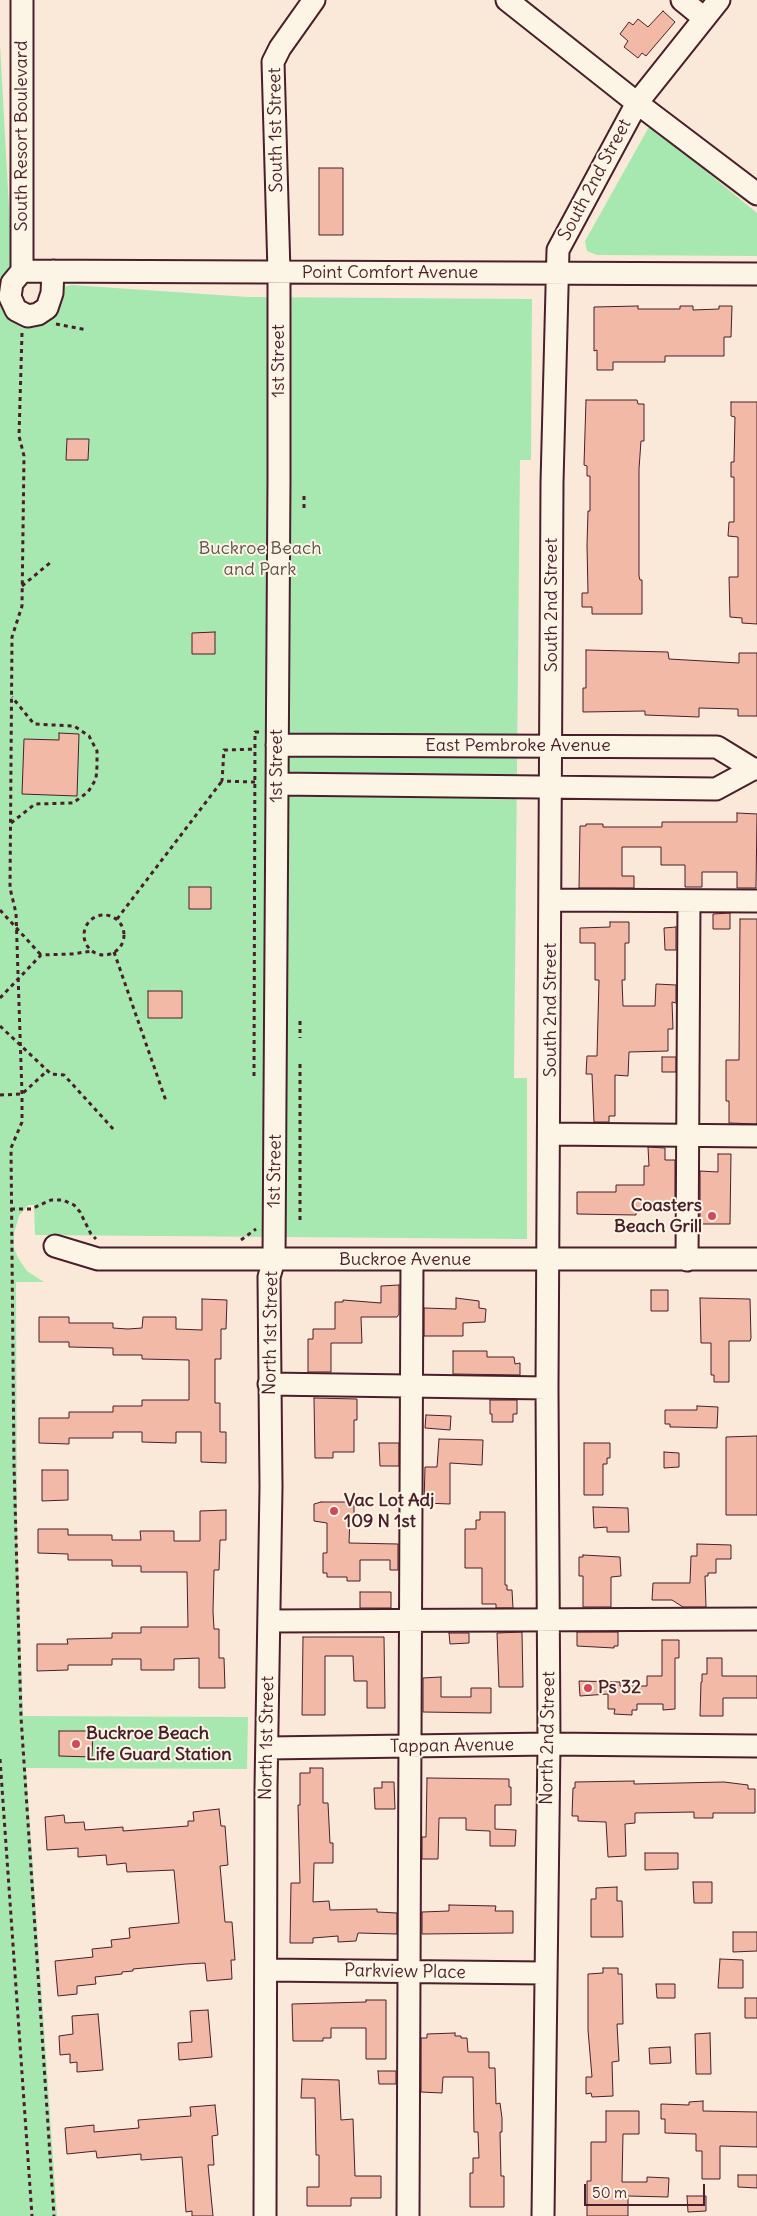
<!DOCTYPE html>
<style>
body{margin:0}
#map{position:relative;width:757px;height:2216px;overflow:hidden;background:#fae9d8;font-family:Delius,sans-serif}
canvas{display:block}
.scale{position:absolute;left:584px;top:2184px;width:121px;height:22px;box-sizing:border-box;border:2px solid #4a1f2b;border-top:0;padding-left:6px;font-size:15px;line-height:18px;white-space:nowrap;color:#4a1f2b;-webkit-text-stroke:4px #fcf5e5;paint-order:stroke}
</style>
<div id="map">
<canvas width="757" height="2216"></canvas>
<div class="scale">50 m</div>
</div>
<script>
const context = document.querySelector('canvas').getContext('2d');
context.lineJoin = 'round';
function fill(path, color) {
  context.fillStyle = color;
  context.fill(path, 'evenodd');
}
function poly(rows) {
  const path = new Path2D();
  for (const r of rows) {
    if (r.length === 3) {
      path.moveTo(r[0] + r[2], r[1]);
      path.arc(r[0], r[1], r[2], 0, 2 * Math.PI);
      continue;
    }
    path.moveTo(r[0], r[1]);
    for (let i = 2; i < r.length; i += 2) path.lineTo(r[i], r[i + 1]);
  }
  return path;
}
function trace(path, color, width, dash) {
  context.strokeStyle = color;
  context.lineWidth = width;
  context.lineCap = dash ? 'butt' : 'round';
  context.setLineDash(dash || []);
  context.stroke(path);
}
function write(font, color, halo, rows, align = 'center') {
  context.font = font + ' Delius,sans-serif';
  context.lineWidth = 4;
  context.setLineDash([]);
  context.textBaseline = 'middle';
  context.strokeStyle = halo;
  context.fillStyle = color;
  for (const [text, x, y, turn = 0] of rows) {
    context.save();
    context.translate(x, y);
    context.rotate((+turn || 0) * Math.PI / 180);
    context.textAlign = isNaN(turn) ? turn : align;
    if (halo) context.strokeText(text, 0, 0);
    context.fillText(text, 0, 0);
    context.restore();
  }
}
const green = poly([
 [0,44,12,263,4,286,16,321,62,287,72,285,248,297,532,299,531,460,520,460,514,1078,527,1078,527,1239,35,1235,34,1205,28,1205,19,1216,14,1233,14,1248,18,1258,27,1271,44,1282,16,1282,17,1537,23,1716,248,1717,247,1769,26,1768,57,2216,0,2216],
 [650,125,757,213,757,256,597,255,587,251,585,241]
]);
const building = poly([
 [663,11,675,22,646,56,642,53,638,58,624,47,628,41,620,34,629,22,633,25,638,19,648,27,663,11],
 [319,168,343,168,343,235,319,235,319,168],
 [638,306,638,309,680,309,680,306,693,306,693,310,719,309,719,306,732,306,731,337,724,337,724,356,665,356,665,362,613,362,613,370,597,370,597,350,594,351,594,307,638,306],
 [586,400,637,400,638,404,644,404,644,441,641,441,639,469,639,576,640,580,642,580,642,614,592,614,592,607,582,607,582,593,588,593,587,545,588,511,590,511,590,476,587,476,587,466,584,465,586,400],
 [731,402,757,402,757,624,742,623,742,618,730,617,729,577,738,577,738,537,728,536,729,522,734,522,734,477,731,477,731,462,734,462,735,417,731,416,731,402],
 [67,439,89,439,88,460,66,460,67,439],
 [215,632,215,654,192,654,192,633,215,632],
 [586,650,668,652,669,659,739,663,739,653,757,653,757,716,738,716,738,709,699,708,699,717,645,715,645,711,583,712,583,688,586,688,586,650],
 [59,733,79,734,77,796,22,794,24,739,59,740,59,733],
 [737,813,757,814,756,888,737,888,737,872,702,872,702,887,685,887,685,865,661,865,661,847,622,847,622,876,634,876,634,888,579,888,580,826,586,826,586,824,603,824,603,827,662,827,662,822,737,822,737,813],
 [189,887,211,887,211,909,189,909,189,887],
 [730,913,730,929,713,929,713,914,730,913],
 [740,919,757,919,757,1124,729,1123,729,1101,726,1101,726,1060,739,1060,740,919],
 [610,922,629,922,629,943,625,943,625,980,622,980,623,1006,655,1006,656,984,676,985,676,1003,672,1002,673,1029,668,1029,668,1051,629,1052,628,1076,615,1075,615,1116,609,1116,609,1122,594,1122,592,1074,586,1074,587,1056,597,1056,599,980,595,980,595,943,580,943,580,928,610,927,610,922],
 [676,927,676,950,665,950,664,928,676,927],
 [148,991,182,991,182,1018,148,1018,148,991],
 [662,1057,676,1057,676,1072,662,1072,662,1057],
 [648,1147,665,1148,665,1160,675,1160,675,1210,636,1210,636,1215,577,1214,577,1192,616,1192,616,1185,644,1185,644,1166,649,1166,648,1147],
 [718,1154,731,1154,730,1224,700,1224,700,1171,718,1172,718,1154],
 [399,1285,399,1314,397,1317,361,1317,362,1343,331,1343,331,1372,308,1372,308,1339,313,1339,313,1329,335,1329,335,1302,343,1302,343,1300,381,1303,381,1286,399,1285],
 [651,1290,668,1290,668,1311,651,1311,651,1290],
 [456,1298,479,1301,479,1308,486,1309,485,1322,463,1323,463,1336,424,1336,424,1308,456,1309,456,1298],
 [700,1298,750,1299,751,1338,750,1341,729,1341,729,1382,714,1382,714,1375,711,1375,711,1343,701,1343,700,1298],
 [202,1299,227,1300,226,1329,221,1329,221,1359,215,1359,215,1403,220,1403,220,1432,226,1432,226,1463,201,1462,201,1432,176,1432,176,1443,142,1442,142,1432,113,1432,113,1438,69,1438,69,1444,39,1443,39,1418,69,1418,69,1412,113,1412,113,1406,142,1406,142,1400,189,1400,189,1360,142,1359,142,1355,113,1355,113,1348,69,1347,69,1342,39,1342,39,1317,69,1317,69,1323,113,1323,113,1328,128,1329,142,1328,143,1317,176,1317,176,1329,202,1330,202,1299],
 [453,1351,487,1351,487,1357,514,1357,515,1364,520,1363,520,1375,453,1374,453,1351],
 [314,1398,357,1399,357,1420,354,1420,354,1452,333,1452,333,1458,315,1458,314,1398],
 [490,1400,517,1400,517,1414,513,1414,513,1422,492,1422,492,1414,490,1414,490,1400],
 [697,1406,718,1407,717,1428,674,1427,670,1427,670,1424,665,1424,665,1410,697,1410,697,1406],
 [426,1415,451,1416,450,1430,425,1428,426,1415],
 [757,1436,757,1515,726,1515,726,1437,757,1436],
 [439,1439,483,1440,482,1465,450,1463,450,1504,424,1503,425,1467,437,1467,439,1439],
 [379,1443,399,1443,399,1466,380,1466,379,1443],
 [584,1443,610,1443,610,1458,607,1458,607,1464,603,1464,603,1495,584,1495,584,1443],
 [664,1452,679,1453,679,1467,664,1468,664,1452],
 [42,1470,68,1470,68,1500,42,1501,42,1470],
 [321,1502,350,1502,350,1505,354,1504,354,1518,350,1518,349,1543,398,1544,398,1570,390,1570,390,1560,360,1560,360,1581,347,1581,347,1577,327,1577,327,1573,323,1573,323,1553,327,1553,327,1523,314,1521,314,1504,321,1502],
 [593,1507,628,1508,629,1532,607,1532,607,1527,594,1528,593,1507],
 [226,1510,226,1540,220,1540,219,1570,214,1570,213,1611,214,1629,219,1629,219,1658,224,1658,225,1688,199,1688,199,1658,174,1659,174,1670,141,1670,141,1659,112,1659,112,1665,68,1665,68,1670,37,1671,37,1644,68,1644,67,1639,112,1638,112,1633,141,1633,141,1627,188,1627,187,1572,141,1572,141,1566,112,1566,112,1560,68,1560,68,1554,38,1553,38,1529,68,1529,68,1535,112,1535,112,1540,141,1540,140,1531,174,1531,174,1541,200,1541,200,1511,226,1510],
 [480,1512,505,1512,505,1585,507,1585,507,1590,512,1590,513,1608,496,1608,496,1604,482,1604,482,1568,465,1568,465,1529,476,1529,476,1520,480,1520,480,1512],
 [697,1544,731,1545,731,1559,716,1559,716,1573,708,1573,708,1576,705,1576,706,1607,683,1607,672,1600,652,1600,653,1583,690,1583,691,1556,697,1556,697,1544],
 [583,1555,620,1557,621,1576,611,1577,611,1607,583,1607,583,1576,579,1576,579,1557,583,1557,583,1555],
 [360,1592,391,1592,391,1608,360,1608,360,1592],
 [522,1632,523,1687,499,1687,497,1633,522,1632],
 [577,1632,618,1632,618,1646,614,1646,614,1648,577,1646,577,1632],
 [449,1633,469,1633,469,1643,450,1644,449,1633],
 [303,1637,384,1637,385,1708,367,1708,367,1681,354,1681,353,1656,325,1656,325,1715,302,1715,303,1637],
 [662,1640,679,1640,679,1658,675,1658,675,1709,663,1710,663,1704,637,1704,637,1710,632,1710,632,1715,614,1714,615,1709,608,1709,608,1694,580,1696,579,1681,620,1682,620,1686,647,1686,647,1676,662,1676,662,1640],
 [707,1658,722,1658,722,1676,757,1676,757,1698,723,1698,723,1716,700,1716,701,1682,702,1682,702,1674,707,1674,707,1658],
 [441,1677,441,1697,471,1697,471,1688,491,1688,491,1713,423,1712,423,1678,441,1677],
 [59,1731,93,1731,92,1757,59,1756,59,1731],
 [310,1768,323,1768,323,1803,328,1803,330,1843,333,1843,333,1863,314,1863,313,1902,329,1901,330,1910,377,1909,377,1912,397,1913,397,1934,358,1933,356,1941,338,1942,338,1936,313,1938,313,1943,290,1943,291,1883,300,1883,298,1805,300,1805,300,1773,310,1773,310,1768],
 [427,1778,509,1779,509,1787,511,1787,511,1805,495,1805,495,1829,516,1830,515,1846,490,1846,490,1831,466,1830,466,1818,439,1818,438,1859,422,1859,422,1837,426,1837,427,1778],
 [634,1781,634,1784,724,1782,748,1785,748,1789,755,1789,755,1813,713,1813,713,1818,694,1818,694,1812,635,1813,635,1823,625,1824,626,1856,608,1857,606,1822,578,1821,578,1816,572,1816,573,1788,575,1788,575,1782,634,1781],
 [382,1782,394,1782,395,1809,375,1809,374,1788,382,1788,382,1782],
 [219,1809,221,1826,225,1826,228,1865,220,1866,225,1922,232,1922,235,1960,231,1960,232,1979,207,1981,205,1963,186,1964,133,1969,133,1971,122,1972,122,1974,95,1977,96,1984,77,1986,77,1994,58,1996,55,1961,93,1957,92,1949,112,1947,111,1940,130,1938,129,1928,179,1923,174,1870,127,1872,126,1863,107,1865,106,1855,78,1857,78,1848,47,1850,45,1817,64,1815,65,1823,84,1822,85,1830,123,1827,123,1831,188,1826,188,1821,194,1821,193,1812,219,1809],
 [645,1853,678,1853,678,1869,645,1870,645,1853],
 [693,1882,712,1882,712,1903,694,1903,693,1882],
 [617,1887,617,1901,622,1901,623,1937,591,1937,591,1899,596,1899,596,1888,617,1887],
 [449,1905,496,1906,495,1911,513,1911,513,1933,422,1934,422,1912,449,1911,449,1905],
 [733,1932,757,1932,757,1951,733,1952,733,1932],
 [720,1959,743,1960,743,1988,718,1988,720,1959],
 [603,1968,618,1968,618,1974,622,1974,623,2024,617,2024,619,2061,612,2062,613,2096,592,2097,591,2093,586,2094,586,2077,592,2077,588,2030,588,1974,603,1973,603,1968],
 [656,1984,675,1984,675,1998,657,1998,656,1984],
 [745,1998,757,1998,757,2018,745,2018,745,1998],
 [366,2000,386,2000,386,2059,366,2059,366,2028,331,2028,331,2038,323,2038,323,2041,293,2041,292,2004,366,2002,366,2000],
 [208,2010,212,2057,179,2060,178,2043,192,2042,190,2011,208,2010],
 [98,2014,103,2070,77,2072,77,2062,70,2063,70,2054,60,2055,59,2036,73,2034,72,2016,98,2014],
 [455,2033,455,2036,461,2036,461,2038,467,2038,468,2052,489,2052,489,2068,495,2068,496,2104,500,2103,502,2118,502,2132,500,2132,501,2176,504,2176,504,2207,470,2207,470,2173,473,2173,473,2158,479,2158,478,2132,474,2132,473,2077,443,2077,442,2093,421,2092,421,2038,427,2038,427,2034,455,2033],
 [710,2033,711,2074,696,2074,695,2034,710,2033],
 [670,2047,671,2063,650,2064,649,2048,670,2047],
 [378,2071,396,2071,396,2084,379,2084,378,2071],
 [302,2079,339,2080,341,2120,353,2119,355,2176,381,2176,381,2198,351,2198,351,2206,307,2206,307,2187,319,2187,319,2155,316,2155,315,2098,301,2098,302,2079],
 [703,2101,703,2111,757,2112,757,2147,720,2146,720,2179,702,2179,702,2151,696,2151,696,2134,665,2133,665,2119,661,2119,661,2104,689,2105,689,2102,703,2101],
 [215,2105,218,2135,212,2136,214,2165,208,2165,213,2216,192,2216,192,2211,186,2212,182,2157,141,2160,141,2154,97,2158,96,2151,67,2154,65,2128,94,2125,94,2132,139,2128,138,2120,191,2116,190,2107,215,2105],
 [606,2111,639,2111,639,2134,623,2134,622,2182,647,2182,647,2177,669,2178,668,2197,628,2196,628,2216,587,2216,587,2181,591,2181,591,2142,606,2142,606,2111],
 [738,2175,757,2175,757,2188,738,2187,738,2175],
 [687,2196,706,2196,706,2211,688,2212,687,2196]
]);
const path = poly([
 [56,324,87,330],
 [22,333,19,436,24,456,22,606,12,637,10,888,16,913,22,1094,22,1122,11,1148,14,1465,21,1717,54,2216],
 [304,496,304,510],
 [22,586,51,562],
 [255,782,222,781,224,750,256,749],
 [11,823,35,804,73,803,88,792,96,779,97,766,97,751,89,736,74,726,34,724,12,697],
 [0,910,41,955],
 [104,935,20],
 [117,919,222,781],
 [114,952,166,1101],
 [0,998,41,955,72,954,92,951],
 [300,1021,300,1038],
 [0,1026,51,1074,64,1075,115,1131],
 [300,1064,300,1221],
 [254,1076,255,732,260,732],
 [0,1095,22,1094,48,1070],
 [11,1209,31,1209,51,1200,63,1200,74,1205,80,1212,91,1234,96,1239],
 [241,1240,256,1229],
 [0,1759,32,2216]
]);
const minor = poly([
 [22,0,22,271],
 [507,0,637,103,757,194],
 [682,0,704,18],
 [22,271,757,274],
 [22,271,12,283,10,297,16,310,28,316,38,314,47,308,52,293,53,271],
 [277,745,717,747,753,769],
 [277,784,716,789,753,769,757,769],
 [551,900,757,901],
 [550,1134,757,1136],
 [55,1246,98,1259,757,1259],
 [687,1260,689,901],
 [269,1384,547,1388],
 [269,1621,757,1619],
 [268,1748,549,1744,757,1746],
 [266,1970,544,1973],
 [265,2216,266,1787,271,1487,269,1277,274,1260,275,1097,279,480,279,272,273,62,280,48,314,0],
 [408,2216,412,1260],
 [543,2216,549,1744,547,1388,552,483,558,250,637,103,719,0]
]);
const markers = [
 [712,1216,5,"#d1495b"],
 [334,1511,5,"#d1495b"],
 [588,1688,5,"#d1495b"],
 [76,1744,5,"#d1495b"]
];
const streetNames = [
 ["South 1st Street",276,130,-91],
 ["South Resort Boulevard",22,136,-90],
 ["South 2nd Street",595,180,-62],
 ["Point Comfort Avenue",390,273],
 ["1st Street",279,361,-90],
 ["South 2nd Street",552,605,-90],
 ["East Pembroke Avenue",518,746],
 ["1st Street",277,766,-90],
 ["South 2nd Street",551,1010,-90],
 ["1st Street",275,1171,-89],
 ["Buckroe Avenue",405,1260],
 ["North 1st Street",271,1333,-89],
 ["North 1st Street",267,1738,-89],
 ["North 2nd Street",548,1738,-89],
 ["Tappan Avenue",452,1746,-1],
 ["Parkview Place",405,1972,1]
];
const parkNames = [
 ["Buckroe Beach",260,549],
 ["and Park",260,570]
];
const poiNames = [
 ["Coasters",702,1206,"right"],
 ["Beach Grill",702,1227,"right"],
 ["Vac Lot Adj",344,1501],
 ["109 N 1st",344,1522],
 ["Ps 32",598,1688],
 ["Buckroe Beach",86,1734],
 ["Life Guard Station",86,1755]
];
fill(green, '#a7e8b1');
fill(building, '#f1b9a6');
trace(building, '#4a1f2b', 1);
trace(minor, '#4a1f2b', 25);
trace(path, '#4a1f2b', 3, [4, 4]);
trace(minor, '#fcf5e5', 21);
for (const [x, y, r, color] of markers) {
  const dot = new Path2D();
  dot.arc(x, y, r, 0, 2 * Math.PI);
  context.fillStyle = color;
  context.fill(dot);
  trace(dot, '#fcf5e5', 2);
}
write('18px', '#4a1f2b', '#fcf5e5', streetNames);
write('18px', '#61514c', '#fcf5e5', parkNames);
write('bold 18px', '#4a1f2b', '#fcf5e5', poiNames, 'left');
</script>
